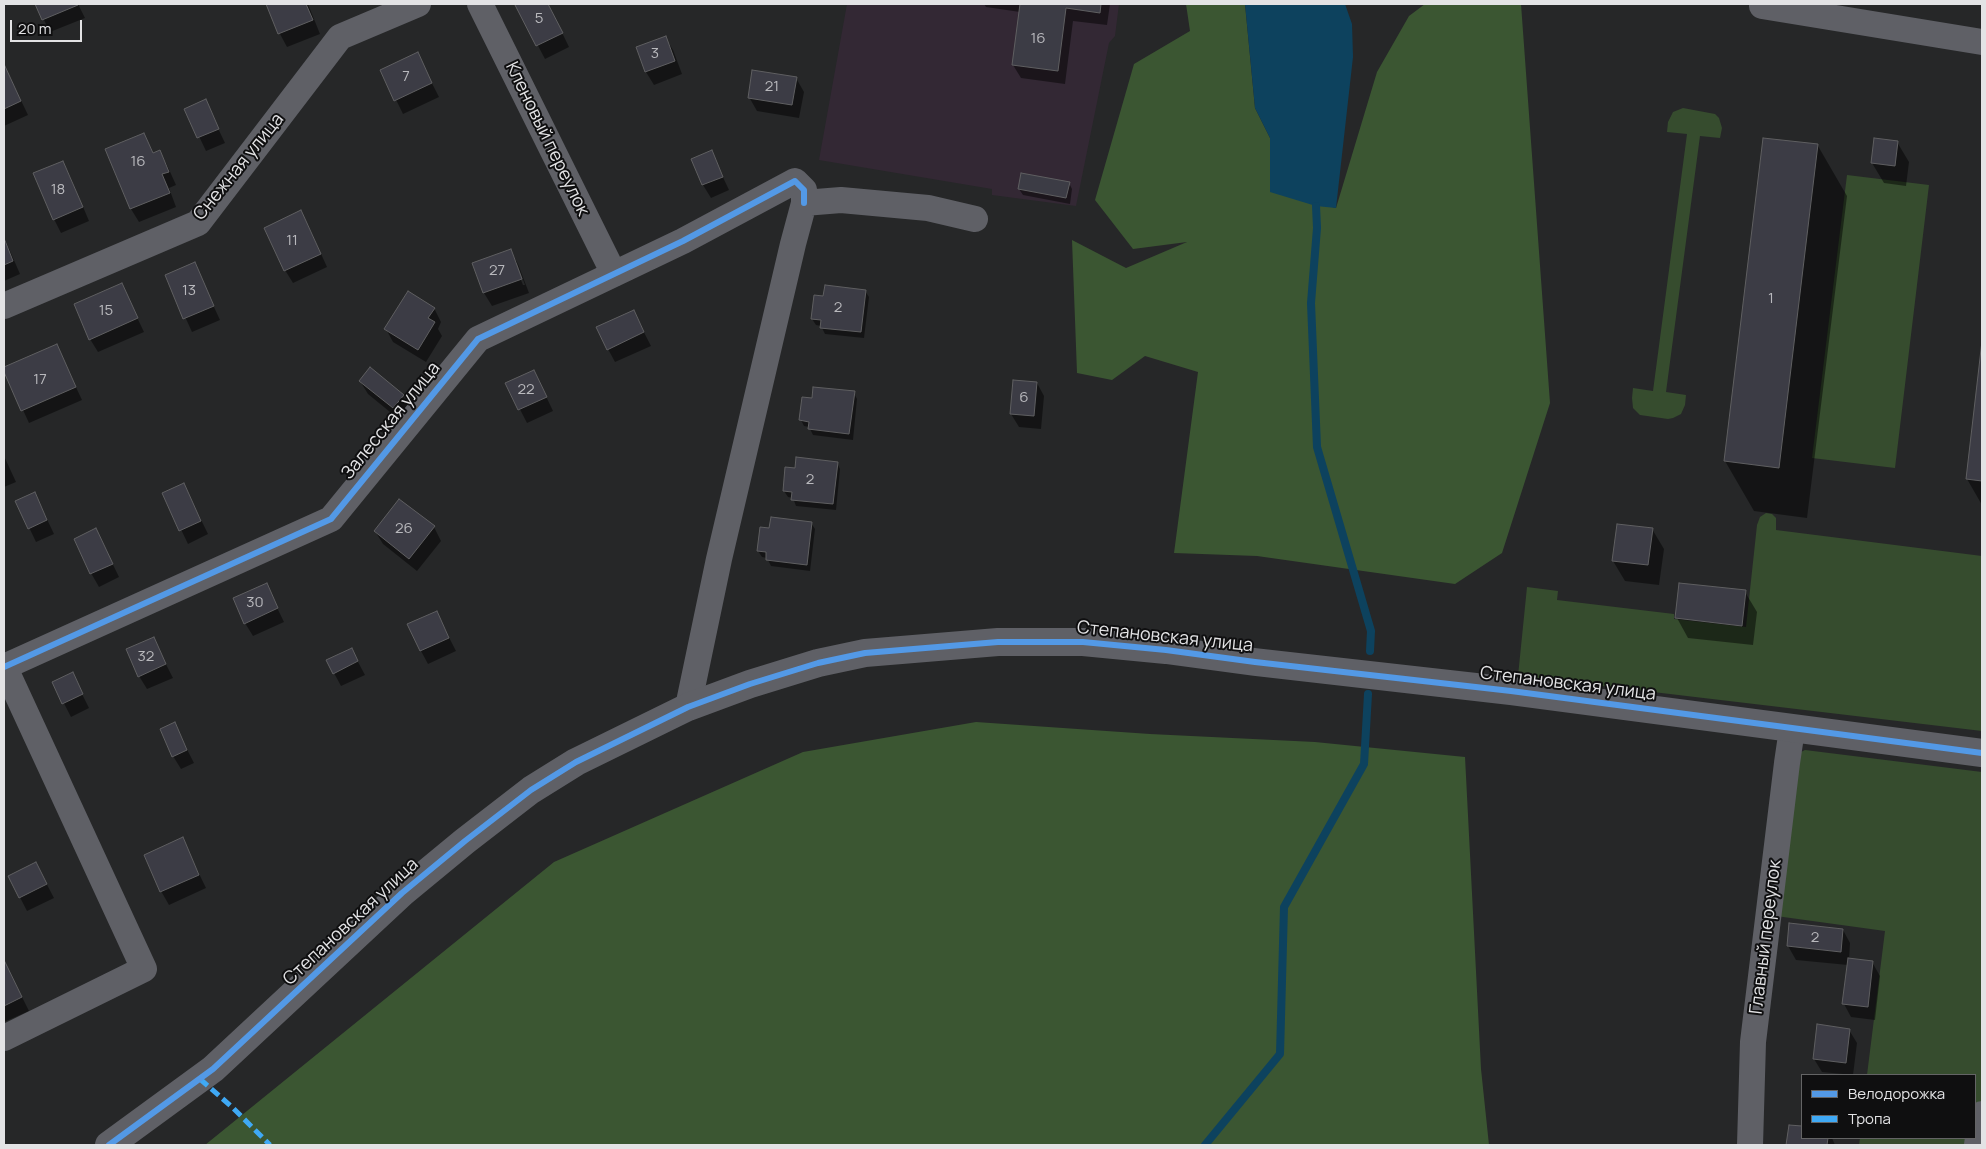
<!DOCTYPE html>
<meta charset="utf-8">
<style>
body{margin:0}
#map{position:relative;width:1986px;height:1149px;overflow:hidden;background:#262728;font-family:Manrope,sans-serif}
canvas{display:block}
.frame{position:absolute;inset:0;border:5px solid #e3e3e5;pointer-events:none}
.legend{position:absolute;left:1801px;top:1074px;width:175px;height:65px;box-sizing:border-box;background:#0f0f10;border:1px solid #646465;margin:0;padding:6px 9px;list-style:none;font-size:15px;color:#e3e3e5}
.legend li{display:flex;align-items:center;gap:10px;height:25px}
.legend b{width:25px;border:1px solid #646465}
.scale{position:absolute;left:10px;top:20px;width:72px;height:22px;box-sizing:border-box;border:2px solid #e3e3e5;border-top:0;padding-left:6px;font-size:15px;line-height:18px;white-space:nowrap;color:#e3e3e5;-webkit-text-stroke:4px #0f0f10;paint-order:stroke}
</style>
<div id="map">
<canvas width="1986" height="1149"></canvas>
<div class="frame"></div>
<ul class="legend">
<li><b style="height:6px;background:#5399e6"></b>Велодорожка</li>
<li><b style="height:6px;background:#3fa9f5"></b>Тропа</li>
</ul>
<div class="scale">20 m</div>
</div>
<script>
const context = document.querySelector('canvas').getContext('2d');
context.lineJoin = 'round';
function fill(path, color) {
  context.fillStyle = color;
  context.fill(path, 'evenodd');
}
function poly(rows) {
  const path = new Path2D();
  for (const r of rows) {
    path.moveTo(r[0], r[1]);
    for (let i = 2; i < r.length; i += 2) path.lineTo(r[i], r[i + 1]);
  }
  return path;
}
function trace(path, color, width, dash) {
  context.strokeStyle = color;
  context.lineWidth = width;
  context.lineCap = dash ? 'butt' : 'round';
  context.setLineDash(dash || []);
  context.stroke(path);
}
function write(font, color, halo, rows, align = 'center') {
  context.font = font + ' Manrope,sans-serif';
  context.lineWidth = 4;
  context.setLineDash([]);
  context.textBaseline = 'middle';
  context.strokeStyle = halo;
  context.fillStyle = color;
  for (const [text, x, y, turn = 0] of rows) {
    context.save();
    context.translate(x, y);
    context.rotate((+turn || 0) * Math.PI / 180);
    context.textAlign = isNaN(turn) ? turn : align;
    if (halo) context.strokeText(text, 0, 0);
    context.fillText(text, 0, 0);
    context.restore();
  }
}
const education = poly([
 [847,4,1119,4,1115,36,1109,43,1076,206,992,195,992,189,819,160]
]);
const green = poly([
 [1683,108,1715,114,1719,118,1722,128,1720,138,1700,136,1666,392,1686,395,1685,405,1681,414,1673,418,1668,419,1640,415,1633,408,1632,398,1633,388,1653,391,1687,134,1667,132,1668,122,1673,112],
 [1847,175,1929,185,1895,468,1812,458],
 [1766,513,1772,514,1776,518,1776,530,1982,556,1982,731,1518,676,1527,587,1558,591,1557,600,1674,614,1674,619,1746,627,1757,525,1760,517],
 [1805,750,1982,772,1982,1145,1859,1145,1860,1138,1975,1138,1975,1075,1867,1075,1885,931,1776,916,1791,757]
]);
const forest = poly([
 [1186,4,1245,4,1255,108,1270,138,1270,191,1336,208,1377,72,1409,16,1425,4,1521,4,1550,403,1502,553,1455,584,1257,556,1174,553,1198,372,1145,356,1112,380,1077,373,1072,240,1126,268,1187,242,1133,249,1095,200,1134,64,1190,31],
 [976,722,1150,734,1315,742,1465,757,1481,1069,1489,1145,205,1145,554,862,803,752]
]);
const water = poly([
 [1245,4,1345,4,1352,24,1353,57,1336,208,1316,206,1270,192,1270,138,1255,108]
]);
const shadow = poly([
 [36,4,78,4,85,18,50,32],
 [268,4,308,4,320,34,287,47,280,34],
 [520,4,548,4,569,47,545,59,517,6],
 [984,4,1110,4,1107,25,1073,21,1065,84,1021,78,1013,65,1020,12,986,7],
 [665,37,673,50,682,74,654,85,646,72],
 [417,54,439,97,403,114,382,71],
 [4,65,28,115,4,126],
 [796,78,804,92,799,118,757,111,749,97],
 [205,101,225,143,206,151,186,109],
 [144,134,154,154,160,152,167,165,176,185,169,188,176,207,139,222,131,209,107,149],
 [1897,142,1909,162,1906,186,1884,183,1872,163],
 [1818,146,1847,196,1807,518,1754,511,1725,461],
 [711,152,729,190,711,198,703,185],
 [63,162,70,176,89,221,61,233,54,219],
 [1069,183,1072,189,1070,204,1023,195,1019,189],
 [308,225,327,267,293,283,285,270],
 [4,237,20,274,4,281],
 [510,250,518,264,529,293,492,306,484,293,474,264],
 [514,263,517,263,525,285,523,285],
 [194,264,220,320,192,332,166,275],
 [121,284,144,332,98,352,90,339],
 [865,291,869,297,864,338,825,334,821,326,816,325,812,319,824,298],
 [434,308,441,322,438,329,442,336,426,362,393,342,386,329],
 [633,311,651,346,615,362,608,349],
 [56,345,82,400,29,423,4,369],
 [1982,353,1982,505,1967,479],
 [534,371,553,411,527,423,507,384],
 [360,381,403,396,411,409,401,421,368,394],
 [1037,383,1044,396,1041,429,1019,427,1011,414],
 [854,393,857,399,853,440,813,435,809,427,804,426,801,420,813,399],
 [4,456,16,482,4,487],
 [837,463,840,469,836,510,796,506,793,498,788,497,784,491,796,470],
 [184,485,208,534,188,544,164,494],
 [35,494,54,534,36,542,17,502],
 [811,523,815,529,810,571,771,566,767,558,762,557,758,551,770,530],
 [434,527,441,541,417,571,383,544,375,531],
 [1652,529,1664,549,1659,585,1625,581,1613,561],
 [96,530,119,577,99,587,91,573],
 [266,585,284,622,253,636,245,623],
 [1745,592,1757,612,1753,645,1688,638,1677,618],
 [436,612,456,651,428,664,421,651],
 [153,639,173,678,147,689,139,676],
 [351,649,365,675,341,686,334,673],
 [72,674,89,708,71,717,53,682],
 [174,724,194,763,181,769,173,756],
 [182,839,206,888,169,905,161,891],
 [9,876,43,877,54,898,27,911],
 [1790,925,1843,930,1850,943,1849,960,1872,962,1880,976,1875,1020,1851,1017,1844,1004,1848,965,1796,960,1788,946],
 [4,961,29,1011,4,1022],
 [1849,1030,1857,1043,1853,1075,1822,1072,1814,1059],
 [1790,1126,1802,1127,1802,1138,1832,1138,1835,1145,1788,1145]
]);
const stream = poly([
 [1316,206,1317,228,1311,303,1317,447,1371,631,1370,651],
 [1205,1145,1280,1054,1284,907,1364,764,1368,694]
]);
const building = poly([
 [35,4,78,4,78,5,42,20,35,4],
 [266,4,306,4,313,20,278,34,266,4],
 [518,4,548,4,563,33,536,46,515,5,518,4],
 [1020,4,1101,4,1100,13,1066,8,1058,71,1012,65,1020,4],
 [666,36,675,61,645,72,636,47,666,36],
 [418,52,432,83,394,101,380,70,418,52],
 [4,64,21,101,4,109,4,64],
 [752,70,797,77,792,105,748,98,752,70],
 [206,99,219,129,197,138,184,109,206,99],
 [144,133,153,153,160,150,169,172,162,174,170,193,130,209,105,149,144,133],
 [1763,138,1818,144,1779,468,1724,461,1763,138],
 [1874,138,1898,141,1895,166,1871,163,1874,138],
 [712,150,723,177,702,185,691,159,712,150],
 [63,161,83,207,53,220,33,173,63,161],
 [1021,173,1070,182,1066,198,1018,189,1021,173],
 [301,210,321,254,284,271,264,228,301,210],
 [4,238,13,261,4,265,4,238],
 [511,249,522,279,483,293,472,263,511,249],
 [195,262,214,306,183,319,165,275,195,262],
 [122,283,138,318,89,340,74,304,122,283],
 [825,285,866,290,861,332,820,328,821,320,811,319,814,295,823,296,825,285],
 [408,291,435,308,428,318,435,322,418,350,384,329,408,291],
 [634,310,644,332,607,350,596,327,634,310],
 [1982,341,1982,481,1966,479,1982,341],
 [57,344,76,387,21,411,4,372,4,367,57,344],
 [370,367,404,395,393,408,359,381,370,367],
 [534,370,547,397,518,410,505,383,534,370],
 [1013,380,1037,382,1034,416,1010,414,1013,380],
 [813,387,855,391,849,434,808,429,809,422,799,420,802,397,812,398,813,387],
 [796,457,838,462,833,504,791,500,792,492,783,491,785,467,795,468,796,457],
 [184,483,201,521,179,531,162,493,184,483],
 [35,492,47,520,28,529,15,501,35,492],
 [399,499,435,526,409,559,374,531,399,499],
 [771,517,812,522,807,565,766,560,766,552,757,551,760,527,769,528,771,517],
 [1617,524,1653,528,1648,565,1612,561,1617,524],
 [96,528,113,564,90,574,74,539,96,528],
 [267,583,278,608,244,624,233,598,267,583],
 [1679,583,1746,590,1742,626,1675,618,1679,583],
 [437,611,449,638,420,651,407,624,437,611],
 [154,637,166,664,138,677,126,649,154,637],
 [352,648,358,661,333,674,326,660,352,648],
 [73,672,83,694,62,704,52,682,73,672],
 [175,722,187,750,172,757,160,729,175,722],
 [183,837,199,875,160,892,144,855,183,837],
 [36,862,47,884,19,898,8,876,36,862],
 [1789,923,1843,929,1841,952,1787,946,1789,923],
 [1848,958,1873,961,1868,1007,1842,1004,1848,958],
 [4,960,22,997,4,1006,4,960],
 [1817,1024,1850,1029,1846,1063,1813,1059,1817,1024],
 [1789,1125,1802,1126,1802,1138,1828,1138,1827,1145,1786,1145,1789,1125]
]);
const minor = poly([
 [480,4,614,274],
 [1762,6,1982,42],
 [4,306,198,223,340,37,418,4],
 [4,666,144,969,4,1038],
 [4,667,331,519,478,339,683,241,795,181,804,190,804,203],
 [688,707,719,559,793,244,804,203,841,200,928,208,975,219],
 [1750,1145,1753,1042,1787,763,1792,729]
]);
const tertiary = poly([
 [109,1145,213,1069,402,893,465,841,531,790,576,762,688,707,750,684,818,663,865,653,998,642,1083,642,1166,650,1255,662,1511,691,1982,753],
 [1978,1145,1982,1115]
]);
const quiet = poly([
 [200,1079,232,1107,270,1145]
]);
const cycleway = poly([
 [4,667,331,519,478,339,683,241,795,181,804,190,804,203],
 [109,1145,213,1069,402,893,465,841,531,790,576,762,688,707,750,684,818,663,865,653,998,642,1083,642,1166,650,1255,662,1511,691,1982,753]
]);
const numberNames = [
 ["5",539,19],
 ["16",1038,39],
 ["3",655,54],
 ["7",406,77],
 ["21",772,87],
 ["16",138,162],
 ["18",58,190],
 ["11",292,241],
 ["27",497,271],
 ["13",189,291],
 ["1",1771,299],
 ["2",838,308],
 ["15",106,311],
 ["17",40,380],
 ["22",526,390],
 ["6",1024,398],
 ["2",810,480],
 ["26",404,529],
 ["30",255,603],
 ["32",146,657],
 ["2",1815,938]
];
const streetNames = [
 ["Кленовый переулок",547,139,64],
 ["Снежная улица",239,167,-51],
 ["Залесская улица",391,421,-51],
 ["Степановская улица",1165,637,6],
 ["Степановская улица",1568,684,7],
 ["Степановская улица",351,922,-43],
 ["Главный переулок",1766,937,-83]
];
fill(education, '#332834');
fill(green, '#364c2e');
fill(forest, '#3b5632');
fill(water, '#0d425e');
fill(shadow, '#0007');
trace(stream, '#0d425e', 8);
fill(building, '#3c3c45');
trace(building, '#5f5f61', 1);
trace(minor, '#5f6066', 26);
trace(tertiary, '#5f6066', 28);
trace(quiet, '#3fa9f5', 5, [10, 5]);
trace(cycleway, '#5399e6', 6);
write('15px', '#b9b9bd', null, numberNames);
write('18px', '#e3e3e5', '#0f0f10', streetNames);
</script>
